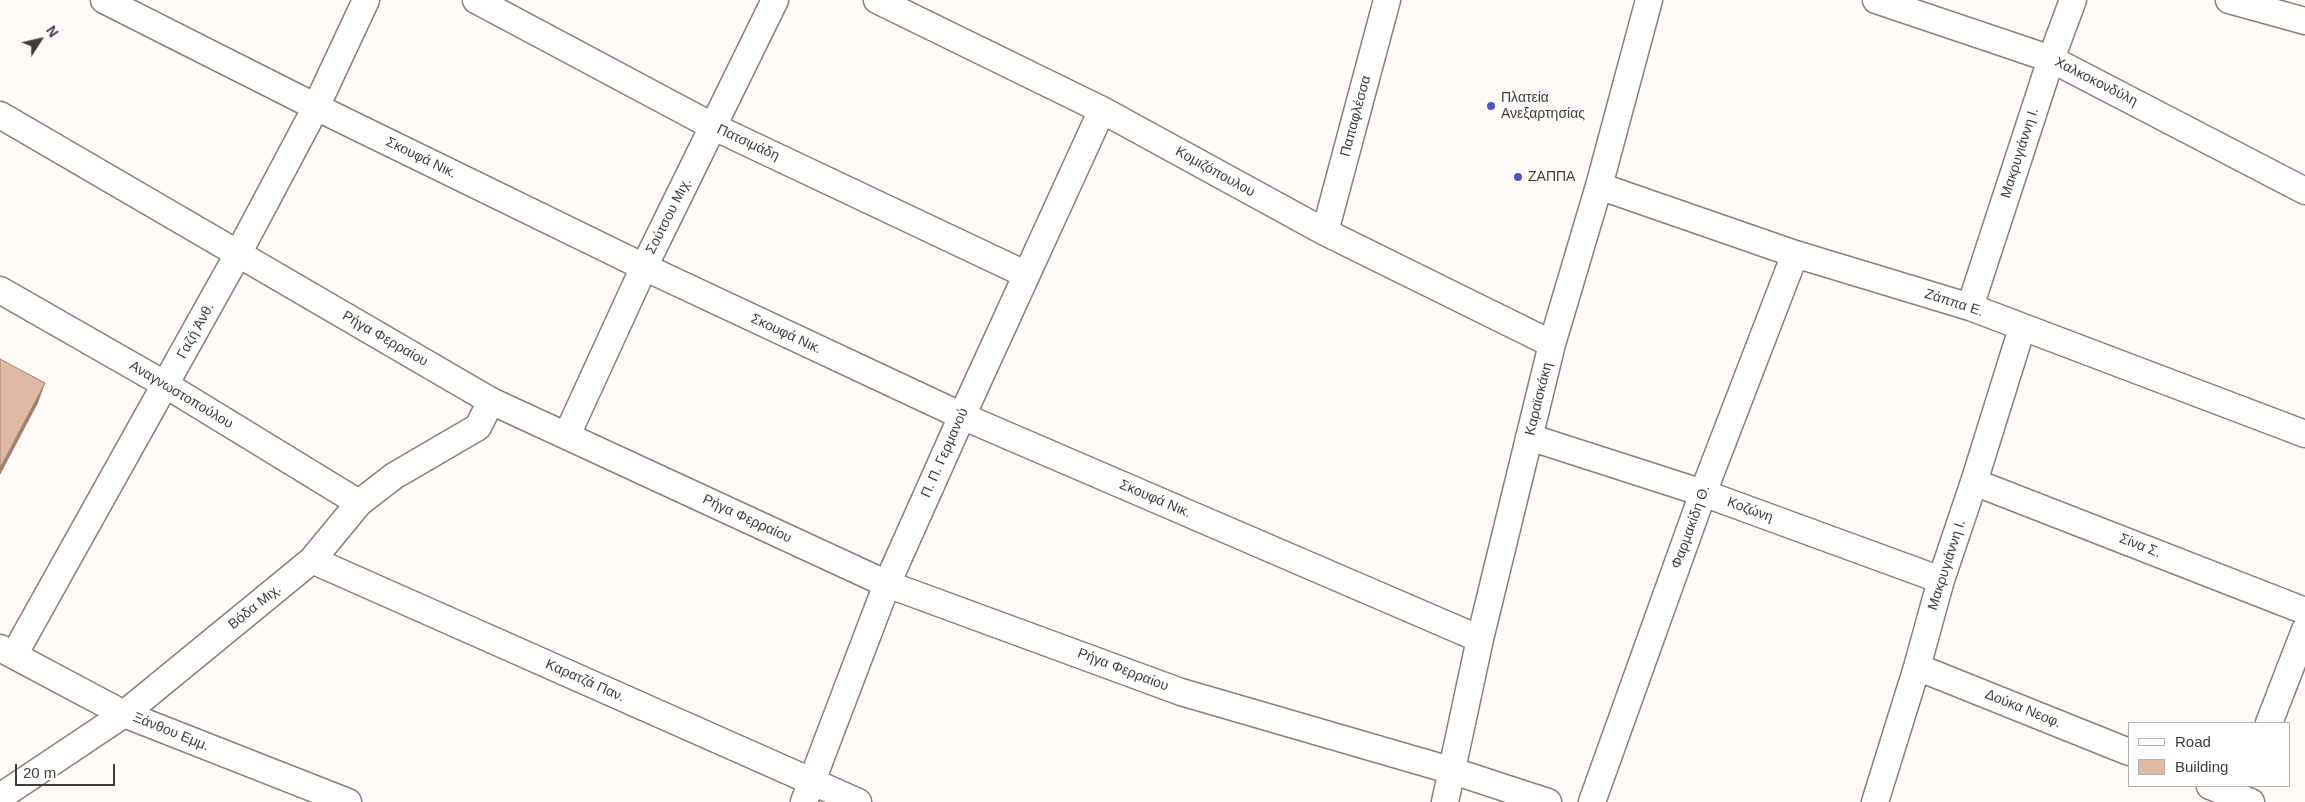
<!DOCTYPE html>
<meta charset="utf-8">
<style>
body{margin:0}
#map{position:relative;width:2305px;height:802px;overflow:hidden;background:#fffaf7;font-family:Arial,sans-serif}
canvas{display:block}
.legend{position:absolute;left:2128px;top:722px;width:162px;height:65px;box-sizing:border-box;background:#fff;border:1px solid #b2b1b0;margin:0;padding:6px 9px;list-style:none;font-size:15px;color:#3f3c3a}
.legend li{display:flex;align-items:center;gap:10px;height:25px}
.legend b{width:25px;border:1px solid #b2b1b0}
.north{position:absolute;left:15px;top:15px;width:50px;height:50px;-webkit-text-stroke:4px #fff;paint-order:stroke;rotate:55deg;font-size:14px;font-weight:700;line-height:20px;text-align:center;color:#3f3c3a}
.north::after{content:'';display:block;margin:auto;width:18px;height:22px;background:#3f3c3a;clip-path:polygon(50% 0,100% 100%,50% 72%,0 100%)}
.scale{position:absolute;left:15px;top:764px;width:100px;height:22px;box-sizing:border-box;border:2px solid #3f3c3a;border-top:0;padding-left:6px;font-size:15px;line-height:18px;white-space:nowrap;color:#3f3c3a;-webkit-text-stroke:4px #fff;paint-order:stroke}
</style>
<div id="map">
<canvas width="2305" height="802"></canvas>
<ul class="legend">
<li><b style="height:6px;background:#fff"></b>Road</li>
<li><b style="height:14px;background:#e0b9a3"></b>Building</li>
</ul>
<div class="north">N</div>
<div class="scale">20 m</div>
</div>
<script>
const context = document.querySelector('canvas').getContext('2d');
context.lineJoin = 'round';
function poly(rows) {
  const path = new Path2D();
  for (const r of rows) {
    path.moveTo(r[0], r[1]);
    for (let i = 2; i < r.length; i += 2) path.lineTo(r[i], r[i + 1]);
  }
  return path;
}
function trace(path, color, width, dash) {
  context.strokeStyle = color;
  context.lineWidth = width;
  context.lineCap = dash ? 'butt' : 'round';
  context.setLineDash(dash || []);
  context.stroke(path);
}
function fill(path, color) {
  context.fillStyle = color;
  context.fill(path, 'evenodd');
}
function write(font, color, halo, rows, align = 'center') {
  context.font = font + ' Arial,sans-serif';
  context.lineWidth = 4;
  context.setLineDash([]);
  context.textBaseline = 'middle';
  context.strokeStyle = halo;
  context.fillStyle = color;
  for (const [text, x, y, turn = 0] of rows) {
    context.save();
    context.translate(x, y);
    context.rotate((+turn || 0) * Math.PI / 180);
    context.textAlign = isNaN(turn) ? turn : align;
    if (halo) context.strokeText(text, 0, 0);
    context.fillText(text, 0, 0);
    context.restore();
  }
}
const street = poly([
 [104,0,316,107,644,267,962,416,1480,639],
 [476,0,714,127,1025,274],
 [877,0,1102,110,1325,232,1552,344],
 [1876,0,2051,59,2305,191],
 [2229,0,2305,21],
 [0,115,491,401,887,584,1181,692,1453,771,1548,802],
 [1599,186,1795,254,1970,307,2305,434],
 [1325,232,1387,0],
 [0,290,166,385,359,503],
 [1970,307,2051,59,2073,0],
 [567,435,644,267,775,0],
 [1529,437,1703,493,1941,580],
 [1974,482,2305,611],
 [312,560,858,802],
 [0,648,124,714,348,802],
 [14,655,238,254,316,107,366,0],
 [1917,667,2129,752],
 [2269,723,2305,630],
 [2210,786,2251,802],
 [0,797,124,714,312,560,359,503,394,476,478,427,491,401],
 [804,802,887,584,962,416,1102,110],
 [1445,802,1480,639,1552,344,1599,186,1649,0],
 [1592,802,1703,493,1795,254],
 [1875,802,1917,667,1941,580,1974,482,2022,328]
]);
const shadedWall = poly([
 [45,383,38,403,0,475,0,468]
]);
const building = poly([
 [0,359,45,383,0,468,0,359]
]);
const markers = [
 [1491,106,5,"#4b55ca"],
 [1518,177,5,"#4b55ca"]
];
const streetNames = [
 ["Χαλκοκονδύλη",2096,82,27],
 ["Παπαφλέσσα",1356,116,-75],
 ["Πατσιμάδη",748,143,25],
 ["Μακρυγιάννη Ι.",2020,153,-72],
 ["Σκουφά Νικ.",421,158,26],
 ["Κομιζόπουλου",1215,172,29],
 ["Σούτσου Μιχ.",669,216,-63],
 ["Ζάππα Ε.",1954,303,18],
 ["Γαζή Άνθ.",196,331,-61],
 ["Σκουφά Νικ.",786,334,25],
 ["Ρήγα Φερραίου",385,339,30],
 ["Αναγνωστοπούλου",181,395,31],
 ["Καραϊσκάκη",1539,399,-76],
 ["Π. Π. Γερμανού",945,453,-66],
 ["Σκουφά Νικ.",1155,499,23],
 ["Κοζώνη",1750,510,20],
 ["Ρήγα Φερραίου",747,519,25],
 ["Φαρμακίδη Θ.",1691,527,-70],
 ["Σίνα Σ.",2140,546,21],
 ["Μακρυγιάννη Ι.",1947,565,-72],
 ["Βόδα Μιχ.",255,607,-39],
 ["Ρήγα Φερραίου",1123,670,21],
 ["Καρατζά Παν.",585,681,24],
 ["Δούκα Νεοφ.",2023,709,22],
 ["Ξάνθου Εμμ.",171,732,22]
];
const poiNames = [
 ["Πλατεία",1501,98],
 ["Ανεξαρτησίας",1501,114],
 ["ΖΑΠΠΑ",1528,177]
];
trace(street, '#867f7b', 29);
trace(street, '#fff', 26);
fill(shadedWall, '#9d8272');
fill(building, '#e0b9a3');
trace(building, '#9d8272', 1);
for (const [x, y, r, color] of markers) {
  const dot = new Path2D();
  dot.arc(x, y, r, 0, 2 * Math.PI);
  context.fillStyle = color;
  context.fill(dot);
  trace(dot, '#fff', 2);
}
write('14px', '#3f3c3a', '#fff', streetNames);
write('14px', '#3f3c3a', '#fff', poiNames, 'left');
</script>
